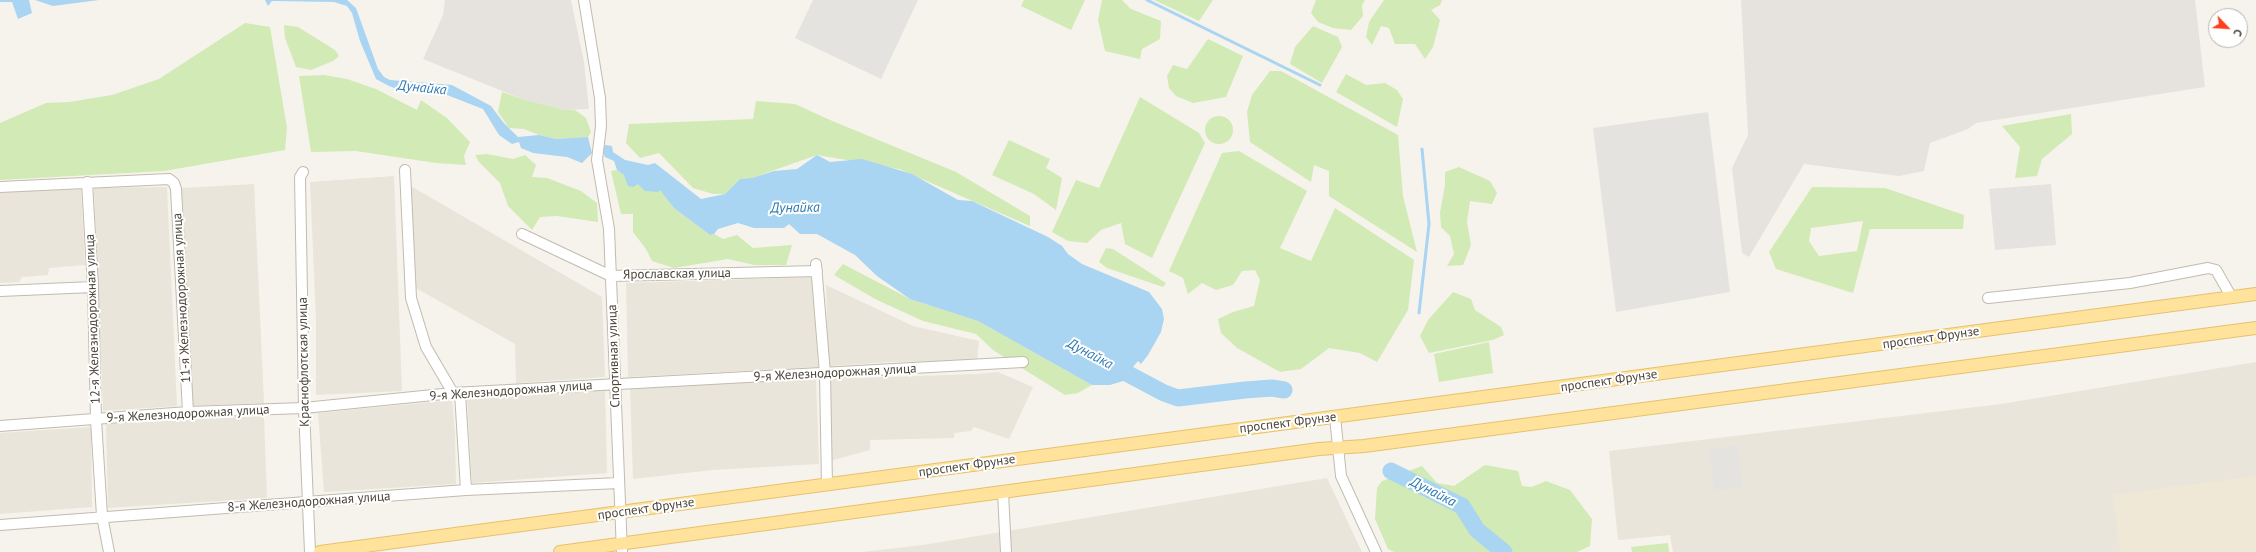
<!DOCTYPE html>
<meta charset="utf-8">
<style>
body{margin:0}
#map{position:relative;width:2256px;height:552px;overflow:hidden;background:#f6f3ec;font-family:"PT Sans",sans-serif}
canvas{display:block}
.north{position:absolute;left:2208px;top:8px;width:40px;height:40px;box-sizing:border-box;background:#fff;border:1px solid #b7b4b0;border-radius:50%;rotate:115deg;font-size:11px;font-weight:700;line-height:16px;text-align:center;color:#4b4439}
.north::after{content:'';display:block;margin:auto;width:14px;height:18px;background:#fc3f1d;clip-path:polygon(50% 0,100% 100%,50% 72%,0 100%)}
</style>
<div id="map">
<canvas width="2256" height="552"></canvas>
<div class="north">С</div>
</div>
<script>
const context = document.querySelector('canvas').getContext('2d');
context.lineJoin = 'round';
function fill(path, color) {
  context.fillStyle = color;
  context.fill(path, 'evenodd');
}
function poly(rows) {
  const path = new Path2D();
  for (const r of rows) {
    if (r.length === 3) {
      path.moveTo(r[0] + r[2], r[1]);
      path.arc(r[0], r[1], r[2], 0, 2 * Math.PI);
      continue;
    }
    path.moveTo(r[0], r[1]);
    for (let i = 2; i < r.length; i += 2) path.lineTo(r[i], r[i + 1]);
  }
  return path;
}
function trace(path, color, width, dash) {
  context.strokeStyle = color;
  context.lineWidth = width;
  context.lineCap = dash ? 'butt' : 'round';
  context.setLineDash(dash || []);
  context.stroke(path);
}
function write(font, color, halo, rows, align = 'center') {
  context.font = font + ' "PT Sans",sans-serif';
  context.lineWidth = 4;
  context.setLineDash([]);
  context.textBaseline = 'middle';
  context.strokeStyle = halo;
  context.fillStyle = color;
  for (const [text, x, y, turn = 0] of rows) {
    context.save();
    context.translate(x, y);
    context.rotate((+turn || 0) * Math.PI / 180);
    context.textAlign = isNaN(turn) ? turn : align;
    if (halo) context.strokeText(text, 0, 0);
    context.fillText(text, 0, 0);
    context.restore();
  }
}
const residential = poly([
 [394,176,402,391,316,395,316,319,310,182],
 [254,184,264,403,190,406,181,188],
 [409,185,602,297,605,377,516,383,515,344,414,287],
 [167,187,177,406,103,411,94,188],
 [81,189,85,265,49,268,48,275,22,277,19,282,0,283,0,192],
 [812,277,818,367,628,377,626,283],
 [826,285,913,326,979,341,977,361,891,362,828,366],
 [2256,362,2256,552,1673,552,1670,535,1618,540,1609,451,2001,404],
 [998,372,1033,387,1009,439,974,427,971,431,954,433,954,438,870,440,870,450,830,461,828,379,977,374],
 [816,379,819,464,713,470,633,479,630,388],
 [605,390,607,473,472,483,467,398],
 [452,400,455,434,456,484,324,492,318,413],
 [264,416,267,498,108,508,106,424],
 [91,427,92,507,0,514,0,433],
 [1327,478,1362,552,862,552,923,545]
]);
const industrial = poly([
 [445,0,571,0,584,62,589,109,565,110,522,99,423,59,443,15],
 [1741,0,2195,0,2205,87,1976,123,1968,129,1930,143,1924,171,1899,176,1804,164,1749,257,1742,253,1732,168,1748,135]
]);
const education = poly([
 [2256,476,2256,552,2120,552,2113,495]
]);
const green = poly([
 [1024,0,1085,0,1071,30,1021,6],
 [1102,0,1122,0,1131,9,1161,21,1160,39,1142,49,1140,59,1105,51,1098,20],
 [1154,0,1213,0,1199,21],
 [1316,0,1365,0,1362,5,1363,16,1351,30,1333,28,1318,22,1311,13],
 [1384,0,1442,0,1440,5,1431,10,1440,20,1433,47,1425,59,1415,44,1395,44,1389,28,1381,26,1372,45,1366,37,1369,22],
 [245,23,270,27,287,128,285,150,164,171,0,180,0,123,46,103,69,102,112,95,159,79],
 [284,25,298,27,335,50,339,56,333,61,311,70,296,67,285,38],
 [1313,26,1338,37,1342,47,1322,83,1290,64,1295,47],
 [1208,39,1243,56,1226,97,1193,103,1176,96,1169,88,1167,76,1173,65,1187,69],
 [1270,71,1281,71,1398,135,1403,196,1417,252,1329,196,1329,171,1314,165,1311,182,1250,142,1247,112,1252,95],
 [1346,74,1366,85,1385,83,1397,90,1403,99,1397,127,1336,92],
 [324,75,347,79,376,89,417,110,421,100,447,118,470,142,464,156,466,165,436,163,356,151,311,152,299,76],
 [502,92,522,99,565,110,575,110,586,118,591,132,588,137,556,139,539,135,524,129,509,128,498,112],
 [1140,97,1199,133,1205,143,1152,258,1125,244,1121,223,1101,230,1087,243,1068,241,1052,232,1076,180,1099,188],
 [756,101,795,104,830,120,956,172,1030,216,1030,226,899,169,817,155,752,178,740,179,725,194,713,194,693,188,659,153,640,158,626,143,629,124,753,119],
 [2071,114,2072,134,2042,159,2037,176,2015,178,2020,147,2002,126],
 [1219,130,14],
 [1009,140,1050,159,1046,168,1062,178,1056,210,1034,194,992,175],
 [1239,151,1307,191,1280,248,1311,261,1335,208,1414,260,1408,310,1377,362,1360,353,1329,348,1301,369,1280,372,1237,348,1221,333,1218,319,1233,312,1254,306,1260,280,1255,270,1242,271,1233,285,1216,290,1202,283,1188,294,1183,278,1169,271,1222,153],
 [487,154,513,159,525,155,536,165,532,177,547,178,581,191,597,203,598,222,557,216,540,217,532,230,508,206,500,183,479,162,475,155],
 [1459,167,1490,181,1497,193,1492,204,1470,201,1467,222,1471,245,1463,265,1447,266,1454,254,1450,236,1441,227,1440,213,1445,185,1445,172],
 [617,170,642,186,658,192,660,189,674,208,710,235,714,234,723,239,737,235,753,248,792,245,786,265,754,265,728,259,674,268,652,261,646,249,633,232,633,214,621,214,611,171],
 [1812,187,1885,188,1964,215,1963,229,1870,229,1853,293,1776,269,1769,252],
 [1863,221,1857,251,1819,256,1809,241,1811,228],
 [1106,248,1113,249,1166,283,1163,287,1107,268,1099,262],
 [843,264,910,299,978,321,1092,385,1078,393,1065,395,993,350,976,334,923,321,875,299,834,275],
 [1453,292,1471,299,1475,310,1501,327,1504,335,1493,340,1429,353,1420,336,1428,320],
 [1489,342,1493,373,1439,382,1434,354],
 [1485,465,1518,471,1522,486,1532,487,1546,481,1570,490,1592,519,1590,546,1577,552,1394,552,1388,549,1375,519,1377,488,1382,481,1422,466,1437,483,1454,486],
 [1668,543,1669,552,1632,552,1631,547]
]);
const parking = poly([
 [813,0,918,0,881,79,795,38],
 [1708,112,1730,292,1616,312,1593,128],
 [2051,184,2056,245,1995,250,1989,189],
 [1738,446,1743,487,1714,491,1709,449]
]);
const water = poly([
 [0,0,29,0,32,13,18,19,12,2,0,2],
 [35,0,99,0,53,6],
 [265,0,347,0,356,8,378,69,384,77,390,80,452,85,491,106,503,122,518,137,539,135,556,139,588,137,592,153,582,163,567,157,533,153,521,148,519,142,512,144,499,135,483,109,447,95,413,91,405,92,389,86,376,79,360,41,352,13,347,6,334,2,272,1,268,6],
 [605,145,612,146,613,152,625,160,648,165,655,163,701,199,725,194,740,179,752,178,774,171,797,169,817,155,830,162,862,159,912,174,958,200,972,201,1048,237,1062,246,1068,254,1082,264,1149,292,1162,309,1164,319,1161,332,1148,355,1141,364,1138,361,1133,367,1133,378,1110,385,1092,385,978,321,910,299,877,276,855,255,817,234,800,234,789,224,784,228,754,228,738,223,718,229,714,234,710,235,674,208,660,190,658,192,645,191,638,184,633,187,628,186,624,175,617,170,614,161,605,157,603,151]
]);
const stream = poly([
 [1147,0,1320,85],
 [1419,313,1429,224,1422,149]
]);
const river = poly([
 [1113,366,1164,393,1178,398,1245,390,1272,388,1284,390],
 [1391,471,1462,506,1477,530,1504,552]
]);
const minor = poly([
 [584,0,600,98,601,126,597,160,609,229,622,552],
 [405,170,411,298,426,347,453,393],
 [303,172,300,177,304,408,310,552],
 [87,182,93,287,96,420,102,516,109,552],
 [0,187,169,179,174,183,176,189,188,412],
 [522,234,611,276,817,271],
 [816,264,825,374,827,485],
 [0,291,93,287],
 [1988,298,2130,283,2208,268,2216,270,2232,298],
 [460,393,466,490],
 [1335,417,1341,476,1376,552],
 [0,426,188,412,304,408,453,393,1023,362],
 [1003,493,1006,552],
 [0,525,466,490,619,483]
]);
const major = poly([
 [320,552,2256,294],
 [560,552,1319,449,1364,446,2256,328]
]);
const streetNames = [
 ["Ярославская улица",677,274,-1],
 ["11-я Железнодорожная улица",182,298,-93],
 ["12-я Железнодорожная улица",93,319,-92],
 ["проспект Фрунзе",1931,338,-8],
 ["Спортивная улица",614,356,-92],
 ["Краснофлотская улица",304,362,-91],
 ["9-я Железнодорожная улица",835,373,-3],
 ["проспект Фрунзе",1609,381,-8],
 ["9-я Железнодорожная улица",511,391,-4],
 ["9-я Железнодорожная улица",188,414,-3],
 ["проспект Фрунзе",1288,423,-7],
 ["проспект Фрунзе",967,466,-8],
 ["8-я Железнодорожная улица",309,502,-4],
 ["проспект Фрунзе",646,509,-8]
];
const waterNames = [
 ["Дунайка",422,88,6],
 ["Дунайка",795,208,-1],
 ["Дунайка",1090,354,28],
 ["Дунайка",1433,492,27]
];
fill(residential, '#eae5da');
fill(industrial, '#e6e2dd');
fill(education, '#efe8d6');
fill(green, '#d2eab5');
fill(parking, '#e5e3e0');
fill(water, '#a9d4f2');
trace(stream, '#a9d4f2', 3);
trace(river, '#a9d4f2', 17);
trace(minor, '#c2bbae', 12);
trace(major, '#e6c16a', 14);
trace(minor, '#fff', 10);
trace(major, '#ffe39c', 12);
write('13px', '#4b4439', '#fff', streetNames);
write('italic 14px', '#2e7ab2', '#fff', waterNames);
</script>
